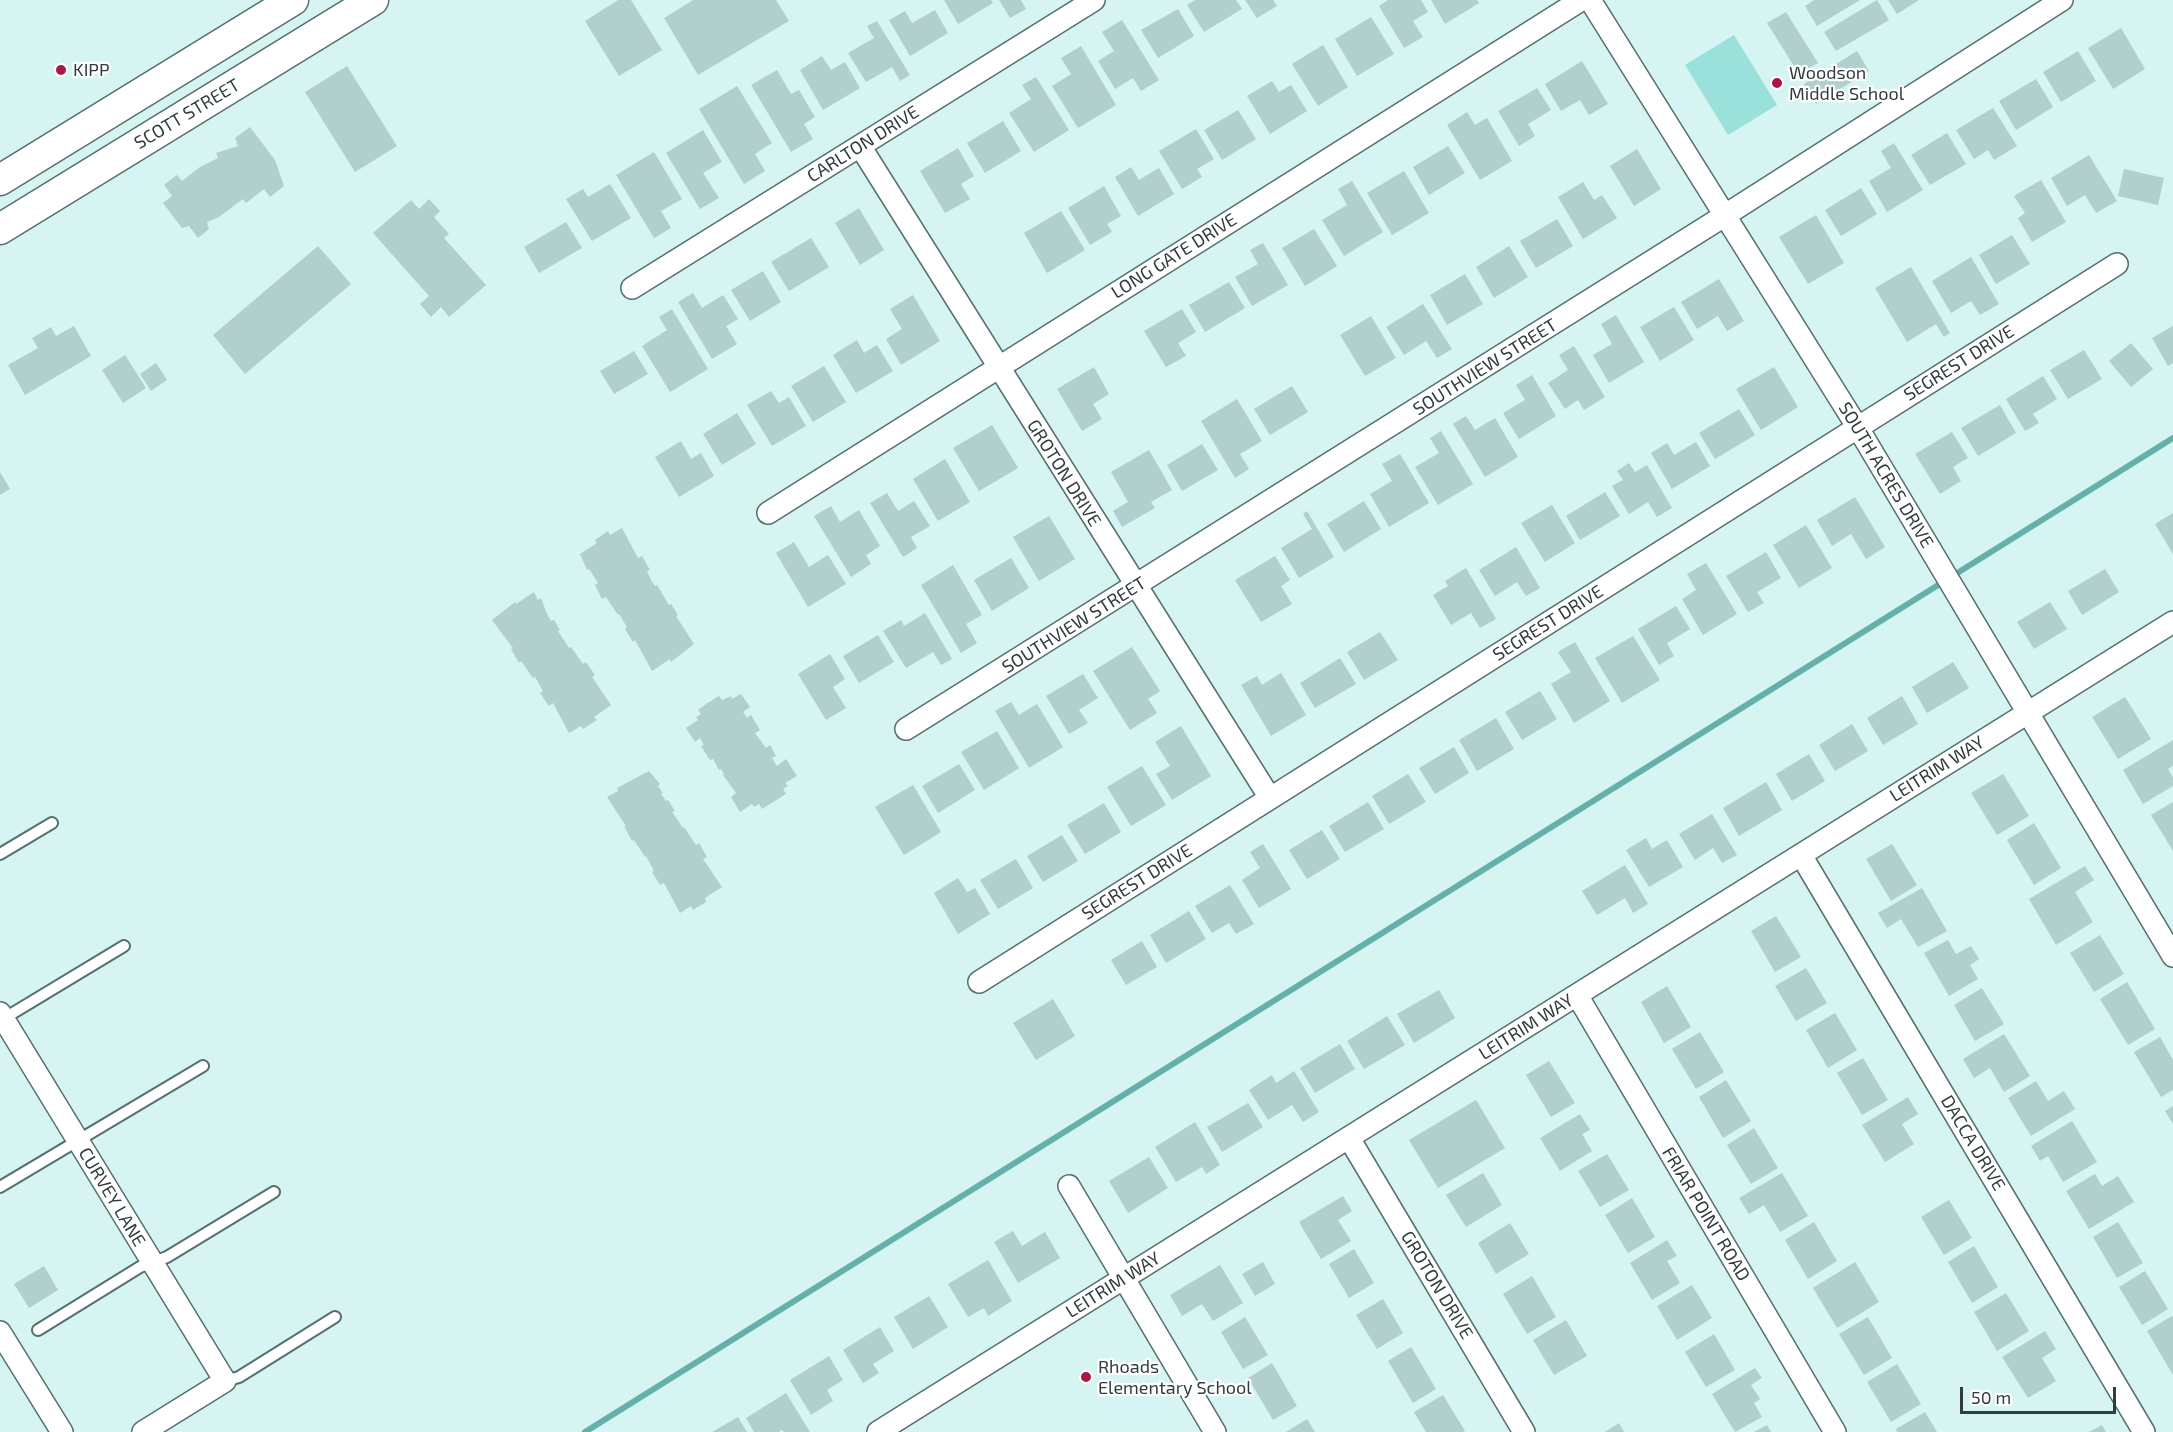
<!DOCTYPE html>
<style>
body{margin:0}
#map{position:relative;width:2173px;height:1432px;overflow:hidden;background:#d5f4f2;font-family:"Exo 2",sans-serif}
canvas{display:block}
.scale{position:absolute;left:1960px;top:1387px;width:156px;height:27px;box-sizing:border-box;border:3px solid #313d3c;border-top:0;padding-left:8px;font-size:18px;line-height:21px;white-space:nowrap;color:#313d3c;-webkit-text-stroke:4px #fff;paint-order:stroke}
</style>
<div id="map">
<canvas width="2173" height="1432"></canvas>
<div class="scale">50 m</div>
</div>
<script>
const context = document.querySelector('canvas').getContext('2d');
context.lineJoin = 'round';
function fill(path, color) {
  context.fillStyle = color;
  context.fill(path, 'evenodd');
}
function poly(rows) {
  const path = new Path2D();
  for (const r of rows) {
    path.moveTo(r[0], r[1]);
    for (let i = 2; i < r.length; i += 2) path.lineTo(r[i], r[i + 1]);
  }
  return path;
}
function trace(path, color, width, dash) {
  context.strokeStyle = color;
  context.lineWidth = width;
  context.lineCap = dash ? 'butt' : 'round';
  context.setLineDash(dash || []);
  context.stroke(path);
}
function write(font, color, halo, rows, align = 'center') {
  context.font = font + ' "Exo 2",sans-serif';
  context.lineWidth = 4.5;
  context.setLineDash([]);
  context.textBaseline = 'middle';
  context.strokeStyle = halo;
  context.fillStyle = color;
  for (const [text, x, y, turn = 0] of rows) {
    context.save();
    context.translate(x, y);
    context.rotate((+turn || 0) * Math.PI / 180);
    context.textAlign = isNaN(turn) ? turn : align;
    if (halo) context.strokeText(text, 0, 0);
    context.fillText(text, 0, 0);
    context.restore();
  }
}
const green = poly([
 [1734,35,1777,105,1728,135,1685,65]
]);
const stream = poly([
 [585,1432,2173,438]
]);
const building = poly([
 [618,0,631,0,662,50,619,76,585,21],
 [693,0,776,0,789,21,698,75,664,18],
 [944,0,991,0,993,3,958,24],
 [999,0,1021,0,1026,9,1010,18],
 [1195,0,1236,0,1242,9,1204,32,1187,5],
 [1245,0,1273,0,1277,6,1257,18],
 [1388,0,1421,0,1428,12,1413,21,1423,37,1404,48,1379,6],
 [1431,0,1477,0,1479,3,1445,24],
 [1814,0,1860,0,1817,26,1805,6],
 [1877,0,1889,20,1836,51,1824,32],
 [1888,0,1919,0,1897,14],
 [1178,9,1194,36,1158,58,1141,30],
 [935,10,948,33,910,56,889,20,905,11,912,23],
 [1786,12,1818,63,1799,74,1767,23],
 [1371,17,1394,54,1357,76,1335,39],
 [1122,20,1159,80,1141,91,1133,78,1115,89,1098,61,1114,51,1102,32],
 [877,21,910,75,900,81,892,67,866,82,848,53,874,38,867,26],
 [2121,28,2145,69,2113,89,2088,48],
 [1323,45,1348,87,1318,106,1292,64],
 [1081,46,1116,105,1078,128,1052,86,1071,74,1061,58],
 [1857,51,1869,71,1816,104,1804,84],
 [2078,51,2096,81,2061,102,2043,72],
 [822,56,831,70,845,62,860,88,823,110,800,70],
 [1582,61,1608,104,1589,115,1580,100,1561,111,1545,84],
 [347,66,397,146,355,172,305,92],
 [777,70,791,94,799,90,815,117,804,124,813,139,791,152,751,85],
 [1036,77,1069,130,1034,152,1009,113,1031,99,1022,85],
 [2036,79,2053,107,2016,130,1999,101],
 [1272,81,1279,92,1291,85,1307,111,1270,134,1247,96],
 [737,86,772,143,755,154,765,171,744,184,699,109],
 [1537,88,1551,110,1528,124,1535,136,1519,146,1498,111],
 [1993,108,2017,146,1994,160,1988,150,1974,159,1956,130],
 [1238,110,1256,139,1222,160,1204,130],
 [1467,112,1475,125,1487,118,1512,161,1480,180,1447,125],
 [1003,121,1021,151,985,173,967,143],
 [250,127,275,160,284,186,270,197,264,189,246,203,243,199,219,217,207,222,209,229,198,238,189,226,182,228,163,203,172,196,164,185,177,175,182,181,200,167,218,158,216,153,238,146,235,138],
 [1196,129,1214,159,1197,169,1202,177,1182,189,1159,151],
 [703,130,722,162,703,173,719,198,700,209,666,153],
 [1947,133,1966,164,1930,185,1911,155],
 [1894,143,1923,190,1887,212,1869,181,1891,168,1881,151],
 [1448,146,1465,173,1429,195,1413,167],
 [958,148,974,176,961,184,970,199,945,213,920,171],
 [1637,149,1661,189,1634,206,1610,166],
 [654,152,682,199,661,211,671,228,654,238,616,175],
 [2089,155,2117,201,2096,213,2085,195,2067,206,2051,178],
 [1131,167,1139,180,1159,168,1174,194,1138,216,1115,177],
 [2124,169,2164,178,2158,205,2118,196],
 [1404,171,1429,213,1392,235,1367,193],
 [2041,180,2066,222,2032,242,2018,218,2025,213,2014,196],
 [1352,181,1383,232,1344,256,1322,220,1347,205,1338,189],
 [1583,182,1594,200,1602,195,1617,218,1583,239,1558,197],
 [610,184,631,218,592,241,566,199,583,189,588,197],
 [1104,186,1121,216,1107,224,1112,232,1090,245,1068,208],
 [1861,188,1877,214,1841,236,1825,210],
 [429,199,440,211,434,217,449,234,444,238,486,285,449,317,441,307,431,317,420,304,429,296,373,233,411,200,419,209],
 [859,208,884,250,860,265,835,223],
 [1061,211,1085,250,1047,273,1024,233],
 [1816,215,1844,263,1808,284,1779,237],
 [1557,219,1573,246,1536,268,1520,241],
 [566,222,582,248,539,273,524,247],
 [1314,229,1337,266,1305,286,1282,248],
 [2012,235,2030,264,1996,284,1979,255],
 [811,238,829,267,789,291,771,262],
 [1263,243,1288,285,1252,306,1235,277,1258,264,1250,250],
 [318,246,351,284,245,374,213,335],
 [1509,246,1528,277,1494,298,1476,267],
 [1971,257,1999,304,1980,315,1971,301,1951,313,1932,281],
 [1911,267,1950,333,1944,337,1936,324,1907,342,1875,288],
 [763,271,781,302,750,321,731,290],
 [1465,274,1483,304,1447,325,1430,295],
 [1719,279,1744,321,1727,331,1718,316,1697,329,1681,302],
 [1229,282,1245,308,1205,332,1189,305],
 [693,293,702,308,723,295,738,319,726,326,737,344,712,359,678,302],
 [913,295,940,341,901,365,886,339,902,329,890,309],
 [1423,304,1452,349,1437,358,1426,341,1404,355,1386,327],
 [1674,307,1694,340,1660,361,1640,327],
 [672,309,708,369,670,392,642,346,667,330,659,317],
 [1182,309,1196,332,1178,343,1186,356,1166,367,1144,331],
 [1616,315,1644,362,1609,383,1593,355,1612,344,1601,324],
 [1371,316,1396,358,1365,376,1340,335],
 [74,326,91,356,25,395,8,365,38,348,32,338,51,327,56,336],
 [2173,326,2173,363,2168,366,2152,338],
 [857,340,864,353,877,345,893,371,856,393,833,355],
 [2131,343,2153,369,2131,387,2109,361],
 [1574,346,1605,397,1584,410,1578,400,1565,409,1548,383,1568,370,1559,355],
 [2084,350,2102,379,2068,399,2050,370],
 [634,351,648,374,614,394,600,371],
 [125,355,146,388,123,403,102,370],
 [156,363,167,380,151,391,140,374],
 [824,366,846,402,813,422,791,386],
 [1094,367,1109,394,1093,404,1102,419,1082,431,1057,389],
 [1774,367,1798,407,1761,430,1736,389],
 [1532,375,1556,416,1519,439,1503,413,1525,400,1516,385],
 [2043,376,2057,399,2033,414,2039,423,2025,431,2006,399],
 [1292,386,1308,412,1270,435,1254,409],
 [771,391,779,403,789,397,806,426,772,446,747,405],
 [1237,399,1262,441,1240,454,1249,469,1235,478,1201,421],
 [2000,405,2016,433,1978,456,1961,428],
 [1739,409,1755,435,1715,459,1699,433],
 [737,413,756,444,722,465,703,434],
 [1466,416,1475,430,1495,418,1518,457,1485,477,1453,424],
 [992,425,1018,468,979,491,953,448],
 [1441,431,1473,484,1438,505,1415,467,1439,453,1430,438],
 [1952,432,1968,458,1953,467,1961,481,1940,494,1915,454],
 [681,441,691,459,701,453,714,476,679,497,655,457],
 [1696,442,1710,466,1672,489,1651,453,1667,443,1674,455],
 [1202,444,1218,470,1182,491,1167,465],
 [1149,450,1172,490,1151,502,1155,508,1122,527,1113,511,1128,502,1111,472],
 [1400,454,1429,503,1389,527,1370,494,1392,481,1382,464],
 [945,459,970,502,938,521,913,479],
 [1629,463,1635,472,1647,465,1672,508,1657,517,1648,502,1629,514,1612,486,1623,480,1617,471],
 [0,472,10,489,0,495],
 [1605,492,1620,516,1580,540,1566,516],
 [887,493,898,511,914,501,930,526,911,537,917,548,903,557,870,503],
 [1855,497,1885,547,1866,559,1851,534,1832,546,1817,520],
 [1364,501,1381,529,1344,552,1327,524],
 [1552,505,1575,543,1545,562,1521,523],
 [831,506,840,522,859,510,880,546,866,555,871,564,851,577,814,516],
 [1307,511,1334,557,1299,578,1281,548,1312,529,1303,514],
 [2173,513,2173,554,2155,524],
 [1049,516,1075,559,1039,581,1013,537],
 [1806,525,1832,568,1799,588,1773,545],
 [622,528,638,558,642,556,650,570,647,571,651,580,655,586,657,585,669,605,671,604,678,615,676,616,694,644,671,662,670,659,652,671,635,640,633,642,625,629,627,627,619,614,618,615,606,597,602,599,595,585,598,583,589,569,587,570,580,554,597,543,595,540,608,531,610,535],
 [794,542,809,567,828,555,846,584,808,607,776,553],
 [1516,547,1540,588,1526,596,1517,582,1495,596,1479,570],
 [1766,552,1781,578,1757,592,1764,603,1748,612,1726,576],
 [1275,556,1290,580,1281,586,1292,604,1261,622,1235,580],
 [1011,558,1029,588,992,611,974,580],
 [1706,563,1737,614,1703,635,1682,599,1696,590,1687,574],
 [953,565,982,615,966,624,977,643,961,653,921,585],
 [1466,568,1496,619,1480,628,1471,613,1451,625,1433,595,1448,586,1445,581],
 [2105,569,2119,592,2082,615,2068,591],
 [534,592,538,600,541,598,547,614,551,621,554,620,560,630,558,631,569,648,571,647,583,664,586,662,595,675,592,677,611,705,594,717,597,720,583,729,581,726,569,733,553,703,549,706,540,693,543,691,535,677,533,678,521,661,519,663,511,649,513,648,492,620,515,602,516,604],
 [2050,602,2067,629,2034,649,2017,622],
 [1676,606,1690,629,1667,643,1674,656,1659,665,1638,629],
 [925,613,952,659,941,665,933,652,906,668,883,631,901,620,904,626],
 [1380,632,1398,660,1364,680,1347,652],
 [878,635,894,662,859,683,843,656],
 [1633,636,1660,680,1622,703,1595,658],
 [1575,642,1610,701,1574,723,1551,684,1571,672,1558,652],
 [1132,647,1160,691,1148,699,1157,713,1130,730,1093,671],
 [830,654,845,679,833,687,846,708,826,720,798,674],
 [1340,658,1356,684,1315,708,1300,683],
 [1953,662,1969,688,1927,713,1912,687],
 [1281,673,1306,715,1271,736,1241,685,1257,676,1262,685],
 [1083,674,1098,698,1079,710,1088,723,1069,734,1046,696],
 [1540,691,1557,719,1522,740,1505,712],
 [741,694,750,707,743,712,747,718,751,715,760,730,755,733,766,748,770,745,776,756,772,758,777,766,786,759,797,776,785,783,788,786,783,789,786,794,762,809,759,804,754,807,752,804,740,812,731,797,736,793,723,775,724,774,721,769,719,770,713,759,710,760,701,746,704,745,700,738,695,742,686,728,698,720,696,717,701,714,698,710,706,704,719,696,722,700,731,696,732,699],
 [1902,696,1918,724,1883,745,1867,718],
 [2125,697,2151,739,2118,759,2092,717],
 [1011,702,1019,715,1037,704,1063,747,1029,768,995,711],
 [1496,718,1514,749,1477,771,1459,740],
 [1852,724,1868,751,1835,771,1819,745],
 [1181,726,1211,776,1172,800,1156,774,1170,766,1155,742],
 [997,731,1019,768,984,790,961,752],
 [2173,740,2173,766,2168,769,2173,777,2173,786,2143,804,2123,770],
 [1454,747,1469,773,1435,794,1419,768],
 [1809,754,1825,781,1792,801,1776,774],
 [959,764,975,790,938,813,922,786],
 [1142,766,1166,805,1131,826,1107,787],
 [649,771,660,784,658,786,663,793,661,794,666,801,668,800,675,811,672,812,683,828,684,827,696,845,699,843,707,857,703,859,722,887,705,898,706,902,693,910,691,906,680,913,664,883,660,885,652,872,654,871,646,856,645,857,634,840,632,841,624,826,626,826,607,797,618,791,617,788],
 [1408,774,1426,802,1389,824,1372,796],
 [2003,774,2029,816,1997,835,1971,793],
 [1766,782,1782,810,1739,836,1723,808],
 [913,785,941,832,904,855,875,807],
 [1368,802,1384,829,1345,852,1329,826],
 [2173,802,2173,851,2151,815],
 [1104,803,1121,832,1085,854,1067,825],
 [1712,814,1737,855,1722,863,1713,848,1695,860,1679,834],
 [2034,823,2061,868,2034,885,2007,840],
 [1322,830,1340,859,1307,879,1289,850],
 [1062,835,1078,861,1043,882,1027,856],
 [1646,838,1652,849,1667,840,1683,867,1649,887,1626,850],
 [1263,844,1291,889,1259,908,1242,880,1260,868,1250,852],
 [1892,844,1917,885,1891,901,1866,859],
 [1016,859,1033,888,998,909,980,880],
 [1625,865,1648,904,1633,913,1625,898,1597,915,1582,891],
 [2085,866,2094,880,2075,892,2093,922,2056,945,2029,899],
 [958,878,967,892,975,888,990,914,958,934,934,893],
 [1230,885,1254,924,1236,934,1229,923,1212,933,1195,906],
 [1922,888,1947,931,1918,947,1901,919,1887,928,1878,913],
 [1189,911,1206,939,1166,963,1150,935],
 [1776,916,1801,957,1775,972,1751,931],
 [2100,935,2124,974,2094,992,2070,953],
 [1948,940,1956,954,1971,946,1979,959,1970,965,1978,979,1949,996,1924,953],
 [1142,941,1157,967,1126,985,1111,960],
 [1806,968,1827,1003,1796,1021,1775,986],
 [2127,982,2155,1029,2128,1045,2100,999],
 [1667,986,1691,1027,1664,1043,1641,1002],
 [1982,988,2004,1024,1975,1041,1954,1005],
 [1439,990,1455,1018,1414,1043,1397,1014],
 [1053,999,1075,1036,1036,1060,1013,1023],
 [1835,1013,1857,1050,1828,1068,1806,1030],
 [1387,1016,1405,1045,1364,1069,1347,1041],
 [1700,1032,1724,1072,1696,1089,1672,1049],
 [2004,1034,2030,1076,2004,1092,1990,1068,1974,1078,1963,1059],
 [2160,1037,2173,1060,2173,1090,2161,1097,2134,1052],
 [1340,1044,1355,1069,1315,1093,1300,1068],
 [1863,1058,1888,1100,1862,1115,1837,1073],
 [1549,1061,1575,1103,1551,1117,1526,1075],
 [1294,1071,1319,1112,1303,1122,1292,1105,1268,1120,1249,1090,1272,1075,1276,1083],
 [1726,1080,1751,1121,1723,1138,1699,1097],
 [2036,1081,2048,1101,2064,1091,2075,1109,2031,1136,2008,1098],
 [1908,1097,1918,1114,1902,1124,1914,1144,1885,1162,1862,1125],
 [1476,1100,1505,1148,1438,1188,1409,1140],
 [1248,1103,1263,1127,1222,1152,1207,1127],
 [2173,1106,2173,1124,2165,1111],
 [1580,1114,1590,1130,1582,1134,1592,1151,1560,1171,1540,1138],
 [2072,1121,2097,1162,2063,1182,2048,1156,2040,1161,2031,1146],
 [1195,1122,1220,1165,1206,1174,1202,1167,1176,1182,1155,1147],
 [1754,1128,1778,1168,1751,1184,1727,1145],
 [1607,1154,1629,1190,1600,1207,1578,1171],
 [1149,1157,1168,1188,1128,1213,1109,1181],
 [1483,1173,1502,1205,1466,1227,1446,1195],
 [1782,1173,1808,1216,1780,1232,1764,1205,1749,1214,1739,1198],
 [2095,1174,2102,1186,2118,1176,2134,1202,2089,1229,2066,1191],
 [1343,1196,1352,1211,1338,1220,1351,1241,1321,1259,1299,1222],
 [1632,1198,1655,1237,1628,1253,1605,1215],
 [1949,1200,1972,1238,1944,1255,1921,1217],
 [1814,1222,1837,1261,1808,1279,1785,1240],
 [2118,1222,2143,1263,2117,1278,2093,1237],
 [1510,1223,1529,1254,1496,1274,1478,1243],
 [1013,1231,1022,1246,1045,1232,1060,1258,1018,1283,994,1242],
 [1667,1240,1677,1256,1667,1261,1680,1283,1652,1300,1630,1263],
 [1974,1246,1998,1287,1972,1303,1948,1262],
 [1354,1249,1374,1283,1349,1298,1329,1264],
 [988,1260,1012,1301,988,1316,984,1308,968,1317,948,1284],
 [1263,1262,1275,1284,1255,1296,1242,1274],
 [1855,1262,1879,1302,1837,1328,1813,1288],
 [1220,1265,1243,1303,1213,1321,1202,1304,1182,1316,1170,1295],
 [44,1266,58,1290,29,1308,14,1284],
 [2145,1271,2168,1309,2142,1325,2119,1287],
 [1532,1276,1556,1317,1527,1334,1503,1294],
 [1692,1285,1712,1318,1677,1340,1657,1306],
 [2006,1293,2029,1331,1997,1351,1974,1312],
 [929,1296,948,1327,913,1349,894,1317],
 [1383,1299,1403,1333,1377,1349,1356,1315],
 [2172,1316,2173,1318,2173,1375,2147,1331],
 [1245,1317,1268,1355,1243,1369,1221,1332],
 [1868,1317,1892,1358,1864,1375,1839,1334],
 [1566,1320,1587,1356,1554,1375,1533,1340],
 [880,1327,894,1351,873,1364,879,1373,863,1383,843,1350],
 [2045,1331,2056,1349,2042,1358,2056,1381,2028,1398,2002,1357],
 [1714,1334,1735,1370,1706,1387,1685,1352],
 [1411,1347,1436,1389,1413,1403,1388,1361],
 [829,1356,843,1380,827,1390,833,1401,811,1415,790,1380],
 [1272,1363,1297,1406,1273,1420,1248,1378],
 [1897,1364,1921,1404,1891,1422,1867,1382],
 [1755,1368,1762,1378,1751,1385,1760,1399,1754,1403,1762,1417,1735,1432,1712,1394],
 [786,1393,810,1432,784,1432,782,1430,779,1432,754,1432,746,1418],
 [1443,1395,1465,1431,1463,1432,1426,1432,1414,1412],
 [1925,1412,1937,1432,1897,1432,1896,1429],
 [738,1417,747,1432,712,1432],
 [1307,1419,1315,1432,1286,1432],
 [1619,1423,1624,1432,1605,1432],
 [1767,1425,1771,1432,1754,1432],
 [2102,1425,2106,1432,2089,1432]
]);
const service = poly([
 [0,854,52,823],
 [3,1019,124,946],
 [0,1187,203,1066],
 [38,1330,140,1267,167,1257,274,1192],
 [225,1381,239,1377,335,1317]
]);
const minor = poly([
 [1590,0,1858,428,2173,956],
 [860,146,1270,798],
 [632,288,1094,0],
 [768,513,1581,0],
 [906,729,1724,216,2062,0],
 [1801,855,2144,1432],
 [979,982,2117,264],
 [1577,995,1835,1432],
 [0,1013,225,1381,143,1432],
 [1349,1138,1524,1432],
 [1069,1186,1215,1432],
 [0,1332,62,1432],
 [878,1432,2173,622]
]);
const secondary = poly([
 [0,180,293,0],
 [0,229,373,0]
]);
const markers = [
 [61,70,6,"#ab1745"],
 [1777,83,6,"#ab1745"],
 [1086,1377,6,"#ab1745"]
];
const poiNames = [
 ["KIPP",73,70],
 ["Woodson",1789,73],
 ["Middle School",1789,94],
 ["Rhoads",1098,1367],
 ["Elementary School",1098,1388]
];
const streetNames = [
 ["SCOTT STREET",187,114,-31],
 ["CARLTON DRIVE",863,144,-32],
 ["LONG GATE DRIVE",1174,256,-32],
 ["SEGREST DRIVE",1959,363,-32],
 ["SOUTHVIEW STREET",1485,367,-32],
 ["GROTON DRIVE",1064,473,58],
 ["SOUTH ACRES DRIVE",1886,475,59],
 ["SEGREST DRIVE",1548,623,-32],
 ["SOUTHVIEW STREET",1074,625,-32],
 ["LEITRIM WAY",1937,769,-32],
 ["SEGREST DRIVE",1137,882,-32],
 ["LEITRIM WAY",1526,1027,-32],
 ["DACCA DRIVE",1973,1143,59],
 ["CURVEY LANE",112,1197,59],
 ["FRIAR POINT ROAD",1706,1214,59],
 ["LEITRIM WAY",1113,1285,-32],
 ["GROTON DRIVE",1437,1285,59]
];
fill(green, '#9ae1dc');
trace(stream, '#65b0ab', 6);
fill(building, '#b1cfcc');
trace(service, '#55706e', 14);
trace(minor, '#55706e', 24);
trace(secondary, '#55706e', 33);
trace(service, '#fff', 10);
trace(minor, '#fff', 21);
trace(secondary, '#fff', 30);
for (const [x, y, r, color] of markers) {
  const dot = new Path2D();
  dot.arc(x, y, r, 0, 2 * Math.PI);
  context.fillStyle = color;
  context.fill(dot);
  trace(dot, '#fff', 2);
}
write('18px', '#313d3c', '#fff', poiNames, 'left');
write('18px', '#313d3c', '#fff', streetNames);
</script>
